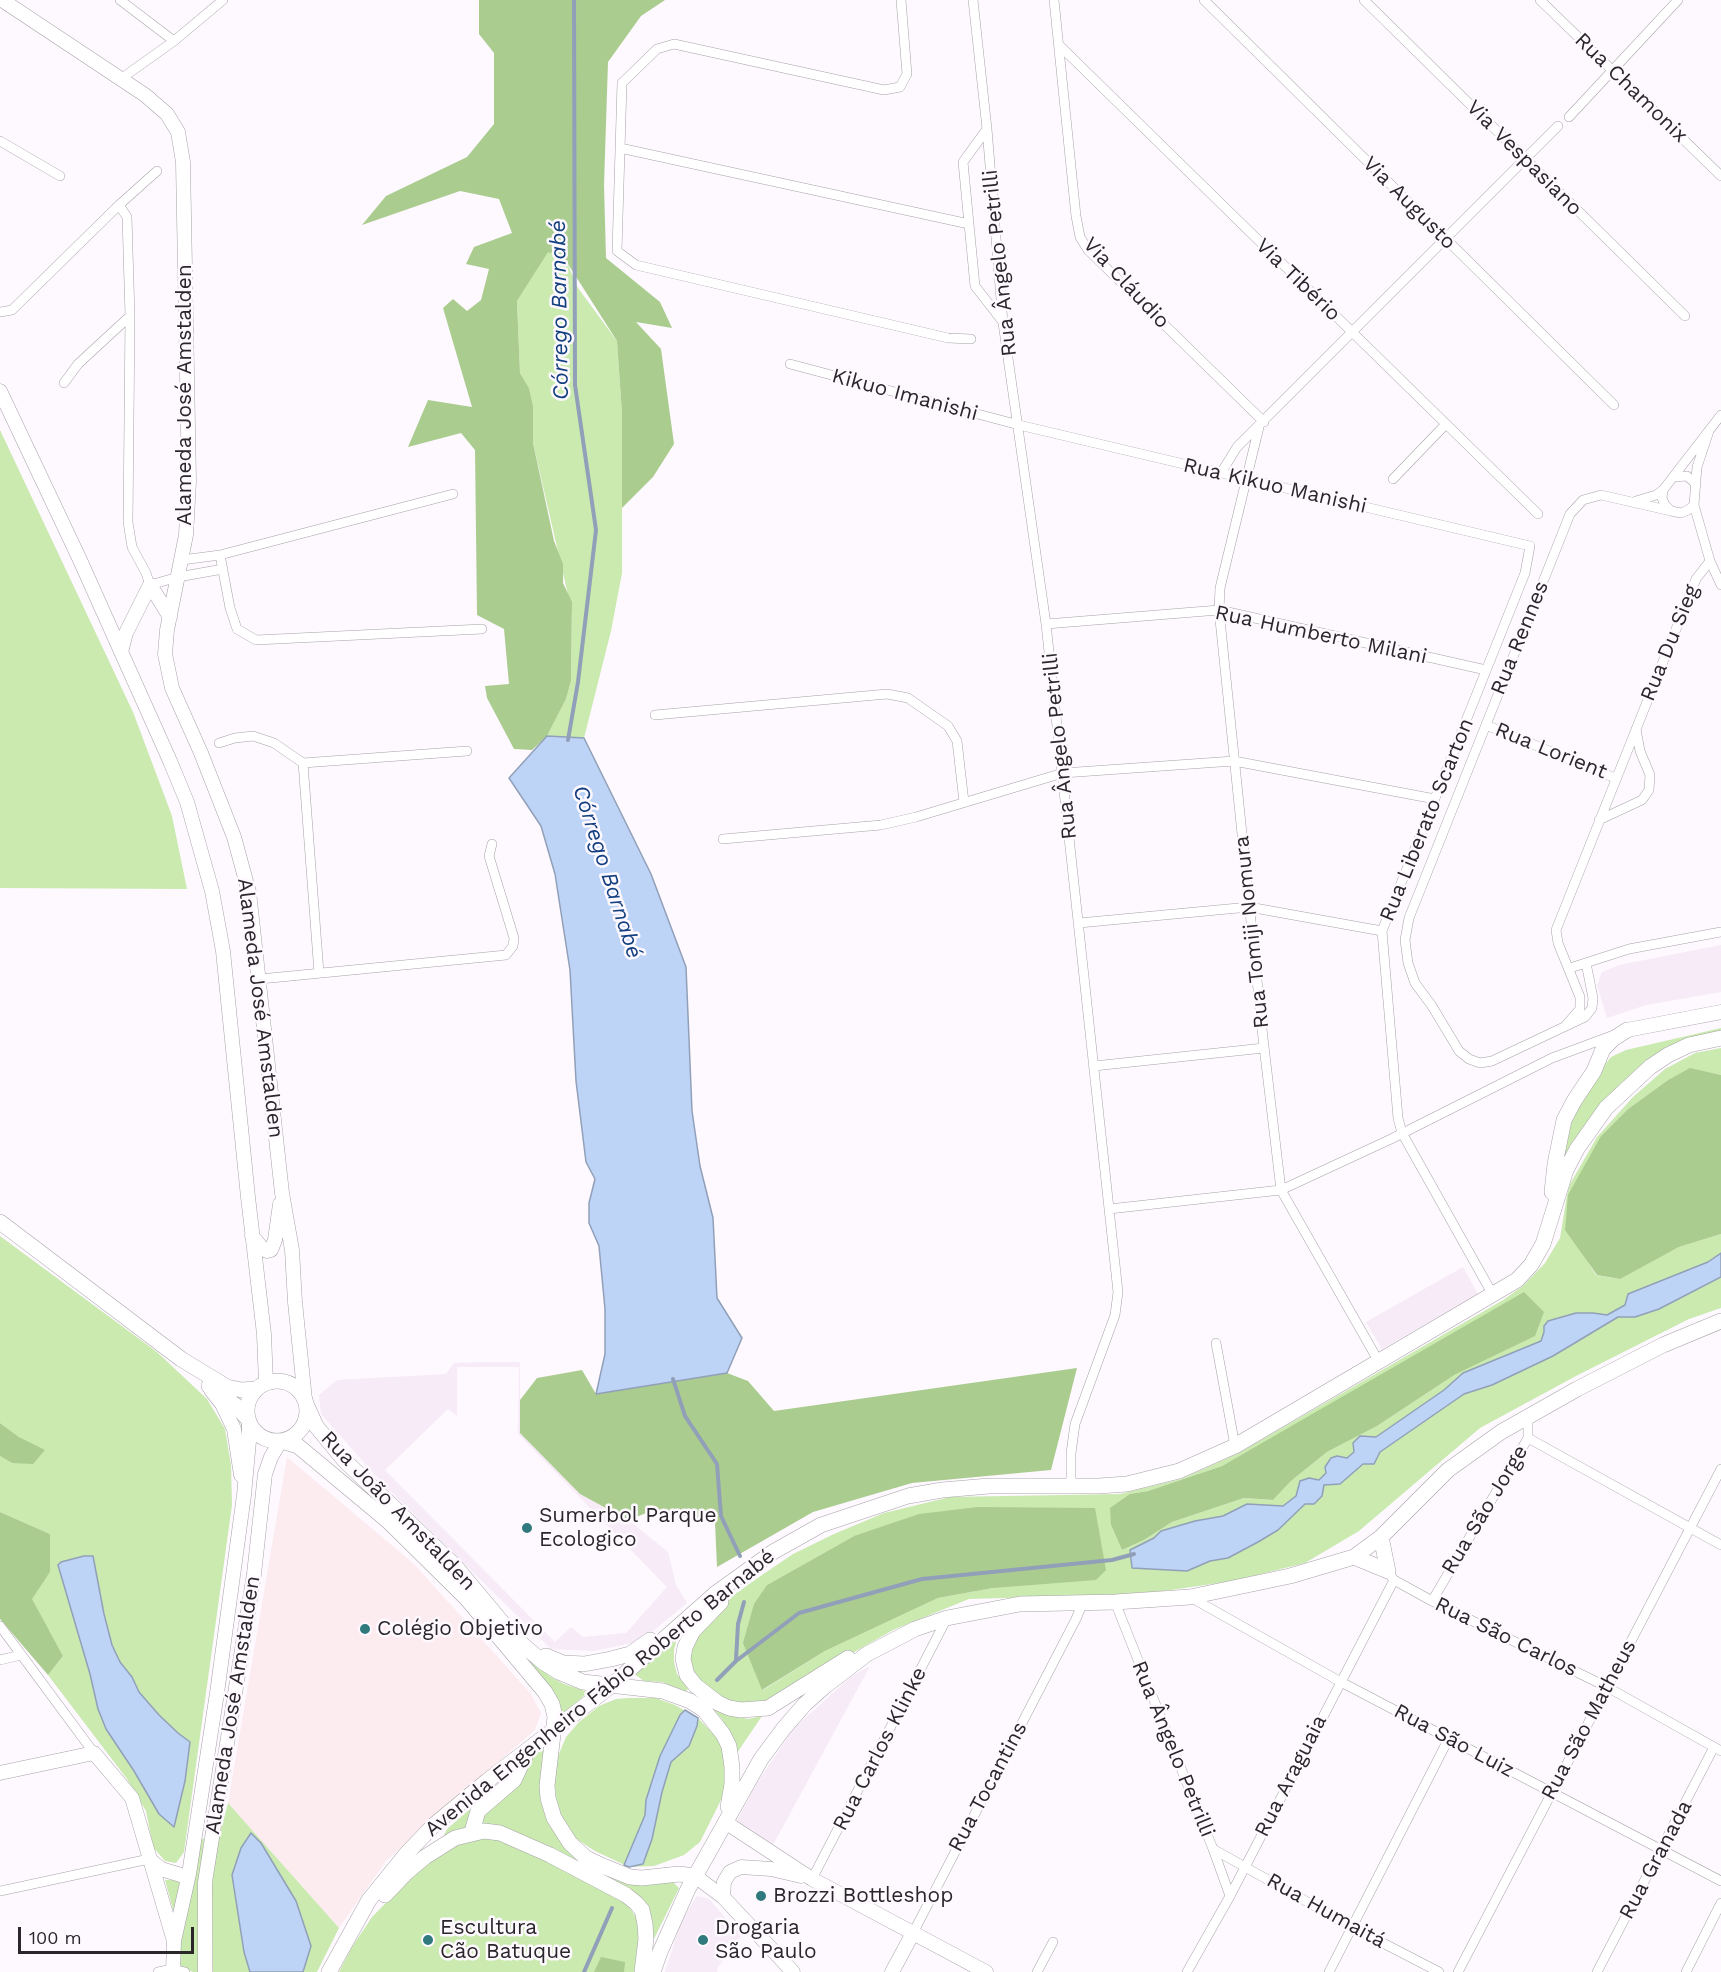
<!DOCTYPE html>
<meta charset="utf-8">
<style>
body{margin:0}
#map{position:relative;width:1721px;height:1972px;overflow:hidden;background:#fef8ff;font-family:"Work Sans",sans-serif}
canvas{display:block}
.scale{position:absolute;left:18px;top:1927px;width:176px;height:27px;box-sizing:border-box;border:3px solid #292729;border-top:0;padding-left:8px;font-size:18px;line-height:21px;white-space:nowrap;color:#292729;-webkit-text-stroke:4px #fef8ff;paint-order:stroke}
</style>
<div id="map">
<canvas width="1721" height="1972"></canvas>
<div class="scale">100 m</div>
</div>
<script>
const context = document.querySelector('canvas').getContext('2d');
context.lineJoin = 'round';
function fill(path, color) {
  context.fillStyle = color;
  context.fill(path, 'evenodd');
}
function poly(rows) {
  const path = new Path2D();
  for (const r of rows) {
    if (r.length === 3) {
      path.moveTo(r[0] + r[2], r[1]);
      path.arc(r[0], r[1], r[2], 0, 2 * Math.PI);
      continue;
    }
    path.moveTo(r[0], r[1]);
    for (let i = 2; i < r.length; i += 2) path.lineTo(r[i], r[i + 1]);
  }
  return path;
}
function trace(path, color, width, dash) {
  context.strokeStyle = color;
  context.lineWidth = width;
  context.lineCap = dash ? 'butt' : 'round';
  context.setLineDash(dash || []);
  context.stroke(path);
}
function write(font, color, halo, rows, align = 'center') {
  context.font = font + ' "Work Sans",sans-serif';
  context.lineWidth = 5;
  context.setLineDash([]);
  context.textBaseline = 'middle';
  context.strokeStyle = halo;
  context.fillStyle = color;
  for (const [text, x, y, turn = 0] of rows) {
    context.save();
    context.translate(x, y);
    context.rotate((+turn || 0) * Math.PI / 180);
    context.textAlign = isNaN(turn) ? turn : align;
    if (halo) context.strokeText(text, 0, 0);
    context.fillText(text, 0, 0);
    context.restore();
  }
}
const built = poly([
 [1721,945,1721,992,1646,1005,1607,1018,1597,985,1602,972,1619,965],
 [1463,1267,1478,1294,1382,1349,1366,1322],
 [490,1362,520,1362,520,1433,580,1494,628,1520,668,1552,676,1585,687,1603,641,1641,594,1651,551,1649,385,1486,321,1414,319,1395,337,1380,446,1374,454,1363],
 [457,1367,519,1367,518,1434,667,1587,626,1633,583,1637,571,1627,555,1642,385,1470,448,1409,457,1416],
 [870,1666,773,1845,736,1823,757,1783,794,1728,852,1676],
 [697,1896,709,1899,741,1936,718,1967,717,1972,665,1972,681,1921]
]);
const education = poly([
 [287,1457,414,1564,531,1694,541,1713,535,1730,386,1861,339,1928,228,1803]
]);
const green = poly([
 [548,251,566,260,578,288,617,341,622,414,622,573,611,631,584,738,547,736,566,699,571,681,572,612,533,443,533,406,529,388,520,373,517,301],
 [0,430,133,712,172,816,187,889,0,888],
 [1721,1028,1721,1035,1645,1064,1621,1083,1583,1128,1561,1162,1567,1129,1599,1072,1611,1057,1626,1050],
 [1721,1048,1721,1075,1690,1069,1668,1080,1628,1109,1601,1136,1582,1253,1596,1275,1619,1279,1679,1247,1721,1234,1721,1308,1689,1319,1576,1376,1480,1428,1359,1531,1305,1563,1233,1581,1143,1594,969,1599,893,1630,759,1706,724,1701,704,1686,691,1668,690,1659,693,1646,708,1619,735,1594,762,1575,793,1554,834,1534,884,1513,950,1497,1120,1494,1181,1479,1237,1454,1503,1300,1523,1286,1545,1263,1560,1238,1567,1195,1570,1184,1597,1137,1633,1097,1665,1069,1695,1053],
 [1456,1374,1377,1426,1327,1452,1291,1481,1273,1500,1244,1498,1172,1522,1144,1540,1122,1550,1111,1525,1130,1494,1148,1491,1222,1466,1345,1396],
 [854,1536,993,1588,938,1598,825,1651,763,1690,767,1585],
 [0,1236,157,1352,207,1399,225,1429,231,1465,232,1505,184,1852,176,1863,165,1861,153,1847,146,1811,127,1779,48,1675,63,1656,31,1599,50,1572,50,1534,0,1512,0,1456,12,1463,44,1451,19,1437,0,1423],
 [61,1562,98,1587,112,1645,120,1662,132,1677,139,1692,159,1715,178,1733,190,1742,159,1814,98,1709,90,1674,58,1566],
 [678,1635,674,1650,674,1662,677,1674,688,1689,685,1692,662,1682,644,1681,633,1673],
 [521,1653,551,1677,564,1684,585,1691,585,1695,562,1714,554,1696],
 [629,1698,656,1698,675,1705,698,1718,719,1740,727,1761,725,1792,700,1842,684,1855,654,1866,629,1867,595,1851,575,1838,564,1822,557,1805,555,1786,556,1761,566,1737,579,1722,599,1706,616,1699],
 [712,1708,731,1715,748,1719,762,1716,737,1753,722,1719],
 [545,1746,540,1779,541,1802,552,1828,581,1861,671,1880,679,1888,652,1943,649,1912,477,1824,531,1755],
 [507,1777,468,1827,443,1837,447,1829],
 [228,1803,339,1928,317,1972,303,1972,311,1946,296,1901,261,1843,241,1848,232,1875,244,1952,250,1972,213,1972,212,1885,218,1841],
 [491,1836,533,1854,626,1902,637,1919,640,1932,636,1972,339,1972,352,1947,372,1917,417,1871,448,1848],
 [201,1838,204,1839,198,1906,198,1972,193,1972,180,1966,178,1945],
 [165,1880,181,1880,174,1913]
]);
const forest = poly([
 [479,0,665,0,641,16,608,62,604,185,606,258,660,302,672,328,636,322,661,349,674,444,653,477,622,508,622,414,617,341,566,261,548,252,517,301,520,373,529,388,533,406,533,443,554,541,563,564,563,583,572,602,571,681,566,699,547,736,532,750,514,749,487,698,485,686,509,684,504,629,477,615,475,450,461,433,408,447,428,400,472,407,443,308,453,299,467,311,481,300,489,269,466,264,474,247,512,233,499,199,460,191,362,225,386,196,467,157,494,124,494,53,479,34],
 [1690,1068,1721,1075,1721,1234,1679,1247,1620,1279,1597,1275,1565,1230,1568,1195,1601,1136,1628,1109,1668,1080],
 [1524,1292,1544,1312,1535,1336,1456,1374,1377,1426,1327,1452,1291,1481,1273,1500,1244,1498,1172,1522,1144,1540,1122,1550,1111,1525,1110,1508,1130,1494,1148,1491,1222,1466],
 [1077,1368,1051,1470,912,1483,813,1512,717,1567,715,1523,657,1509,628,1520,580,1494,520,1433,520,1400,537,1378,582,1370,596,1394,727,1373,748,1381,774,1411],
 [0,1423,19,1437,45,1450,33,1464,12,1463,0,1456],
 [978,1507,1095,1508,1106,1570,1096,1580,993,1588,938,1598,825,1651,762,1690,743,1643,754,1604,767,1585,854,1536,919,1514],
 [0,1512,50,1534,50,1572,32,1599,63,1656,48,1675,0,1619],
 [601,1957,625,1962,624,1972,594,1972]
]);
const water = poly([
 [547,736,584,738,651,874,686,967,692,1111,700,1166,713,1218,717,1298,742,1338,727,1373,596,1394,605,1354,605,1309,599,1246,589,1223,589,1203,595,1179,586,1162,576,1081,570,970,555,874,541,826,509,778,547,736],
 [1721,1253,1721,1277,1659,1309,1635,1317,1618,1317,1553,1356,1492,1385,1464,1394,1380,1452,1374,1464,1363,1464,1340,1484,1324,1485,1322,1496,1314,1504,1305,1504,1278,1530,1258,1542,1228,1558,1210,1561,1187,1571,1132,1568,1130,1550,1154,1538,1161,1531,1195,1521,1223,1516,1247,1504,1283,1506,1296,1496,1300,1481,1309,1478,1319,1480,1326,1473,1325,1467,1331,1458,1337,1456,1347,1458,1354,1452,1353,1443,1360,1436,1376,1437,1444,1390,1463,1373,1541,1341,1544,1332,1544,1326,1548,1321,1576,1313,1593,1313,1607,1315,1625,1305,1628,1294,1708,1262,1721,1253],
 [84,1556,93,1556,104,1614,112,1645,120,1662,132,1677,139,1692,159,1715,178,1733,190,1742,185,1781,174,1827,159,1814,134,1771,106,1729,98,1709,90,1674,58,1565,61,1562,84,1556],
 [685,1710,698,1718,697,1726,689,1746,671,1762,662,1792,652,1839,643,1864,629,1867,624,1865,645,1815,646,1800,660,1756,680,1715,685,1710],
 [251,1833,261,1843,296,1901,311,1946,303,1972,250,1972,244,1952,232,1875,241,1848,251,1833]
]);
const stream = poly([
 [568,740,578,682,596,530,575,385,574,0],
 [673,1379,685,1416,717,1464,721,1516,740,1556],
 [736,1660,738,1624,744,1602],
 [717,1680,736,1661,799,1613,922,1579,1112,1560,1134,1554],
 [584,1972,612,1908]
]);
const street = poly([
 [120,0,174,41],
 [901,0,907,74,900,87,884,90,674,44,657,49,622,83,617,251,636,265,948,338,971,339],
 [973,0,987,129,1003,323,1046,624,1118,1292,1115,1315,1075,1424,1071,1453,1071,1486],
 [1054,0,1076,216,1080,237,1088,250,1264,422],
 [1204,0,1614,405],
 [1364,0,1685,316],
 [1540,0,1721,176],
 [1059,45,1538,514],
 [122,78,174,41,223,0],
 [1569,117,1678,0],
 [987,129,963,162,975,286,1003,322],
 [0,141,60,176],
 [620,148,969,224],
 [119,205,127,217,130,316,128,522,132,547,146,573,150,585,178,577,223,569],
 [0,312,12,310,119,205,157,171],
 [790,364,1019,425,1530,546,1525,573,1382,931,1398,1118,1402,1133,1493,1295],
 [64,383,78,364,130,316],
 [1259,427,1220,588,1219,610,1263,1038,1281,1190,1379,1362],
 [1221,473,1237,447,1558,126],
 [1673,477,1687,476,1696,484],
 [1393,479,1446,424],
 [1636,501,1656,495,1663,490],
 [1694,505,1710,561,1721,585],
 [1671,511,1665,505,1662,498,1663,490,1721,415],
 [220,555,230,608,237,629,256,640,482,629],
 [182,560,220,555,453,494],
 [1046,624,1219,610,1486,670],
 [655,715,887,694,908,698,948,726,957,741,964,802],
 [1486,725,1615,778],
 [219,743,235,738,253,736,274,743,303,763,467,751],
 [303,763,319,973],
 [1599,820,1642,800,1649,790,1650,775,1640,751,1636,729],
 [723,839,881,825,916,817,1063,773,1234,761,1435,799],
 [1079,923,1249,907,1382,931],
 [1586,963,1593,998,1592,1008,1585,1017,1492,1061,1480,1063,1469,1059,1459,1051,1432,1006,1415,983,1408,963,1405,940,1409,918,1570,514,1583,500,1601,495,1671,511,1681,513,1688,510,1694,505,1697,467,1709,431],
 [1570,968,1629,949,1721,932],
 [260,979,506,955,513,946,514,938,489,856,492,844],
 [1567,1024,1580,1009,1580,997,1558,943,1556,930,1696,579,1710,561],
 [1094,1066,1264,1048],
 [1109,1209,1281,1190,1391,1139,1552,1058,1614,1035],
 [1216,1343,1235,1446],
 [1528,1438,1721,1545],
 [1391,1576,1394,1580,1432,1601,1607,1687,1721,1751],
 [1190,1597,1341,1682,1721,1881],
 [1432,1601,1528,1438,1528,1416],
 [1115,1602,1213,1849,1230,1896],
 [0,1626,94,1753],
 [0,1660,21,1655],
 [1213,1849,1352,1927,1439,1972],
 [812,1879,947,1618],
 [0,1891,149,1859],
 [913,1933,1076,1619,1083,1602],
 [158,1972,173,1969,185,1972],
 [1037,1972,1053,1942],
 [1187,1972,1230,1896,1394,1580],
 [1329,1972,1449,1738],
 [1458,1972,1721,1469],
 [1597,1972,1714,1747],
 [1686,1972,1721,1903]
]);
const secondary = poly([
 [2,0,145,95,167,114,178,132,183,162,189,481,186,535,167,630,165,654,172,688,201,753,234,837,249,892,282,1193,292,1250,295,1302,305,1400],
 [0,391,80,560,170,761,187,802,212,891,223,951,248,1197,264,1334,266,1383],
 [121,652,126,633,150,585,170,617],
 [1627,1030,1721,1012],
 [252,1236,262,1248,267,1251,271,1250,275,1240,280,1204],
 [211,1390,222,1404,234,1429,241,1475],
 [0,1773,94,1753,132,1798,174,1941,173,1972],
 [725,1822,812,1879,986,1972],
 [149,1859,161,1869,184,1876,189,1874],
 [695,1876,723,1897,793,1972],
 [723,1897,724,1882,730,1872,741,1867,771,1869,801,1876],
 [174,1941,189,1874,217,1693,244,1495,249,1441,249,1424],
 [205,1972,205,1882,254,1574,265,1474,271,1457,280,1442],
 [892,1972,913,1933]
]);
const primary = poly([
 [1552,1192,1555,1164,1564,1120,1574,1101,1594,1071,1603,1049,1613,1039,1627,1030],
 [0,1222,181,1359,227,1387,242,1390,256,1389],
 [277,1411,30],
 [209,1386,235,1405,247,1418],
 [307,1406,316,1426,344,1460,456,1567,516,1639,544,1663,559,1672,583,1682,663,1691,690,1701,704,1710,723,1734,729,1746,732,1767,732,1784,728,1807],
 [282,1441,298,1446,388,1521,467,1599,545,1692,552,1704,555,1717,547,1786,548,1798,554,1818,570,1843,586,1858,603,1866,630,1877,642,1878,679,1874,695,1876],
 [1381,1537,1388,1571],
 [1354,1557,1388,1571],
 [721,1602,693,1631,685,1647,683,1659,687,1675,696,1686,718,1703,729,1708,741,1710,768,1708,848,1658],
 [546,1656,563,1663,584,1664,611,1659,630,1654,650,1640],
 [472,1832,478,1811,514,1780,528,1750],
 [385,1895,406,1873,425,1857,455,1838,484,1831,500,1833,550,1855,626,1895,636,1903,642,1910,645,1924,646,1939,642,1972],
 [329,1972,369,1900,407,1853,434,1825,487,1781,612,1685,716,1593,773,1552,821,1525,908,1496,942,1490,989,1486,1099,1486,1127,1484,1179,1471,1235,1446,1517,1280,1531,1265,1543,1244,1566,1170,1577,1149,1606,1108,1650,1067,1668,1055,1689,1045,1721,1038],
 [653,1972,660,1952,688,1889,761,1759,784,1728,805,1704,824,1687,867,1654,915,1629,947,1618,1020,1604,1115,1602,1190,1597,1290,1576,1354,1557,1381,1537,1448,1470,1501,1432,1577,1389,1663,1345,1721,1321]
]);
const markers = [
 [527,1528,6,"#30797d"],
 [365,1629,6,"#30797d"],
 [761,1896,6,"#30797d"],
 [428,1940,6,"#30797d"],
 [703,1940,6,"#30797d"]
];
const streetNames = [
 ["Rua Chamonix",1631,88,44],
 ["Via Vespasiano",1524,158,45],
 ["Via Augusto",1409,203,45],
 ["Rua Ângelo Petrilli",1000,263,-96],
 ["Via Tibério",1298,280,44],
 ["Via Cláudio",1126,283,47],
 ["Alameda José Amstalden",185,395,-90],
 ["Kikuo Imanishi",905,395,15],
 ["Rua Kikuo Manishi",1275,486,13],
 ["Rua Humberto Milani",1321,635,12],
 ["Rua Rennes",1520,638,-68],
 ["Rua Du Sieg",1670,643,-68],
 ["Rua Ângelo Petrilli",1060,746,-96],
 ["Rua Lorient",1551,751,22],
 ["Rua Liberato Scarton",1427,820,-68],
 ["Rua Tomiji Nomura",1252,932,-96],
 ["Alameda José Amstalden",260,1008,83],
 ["Rua São Jorge",1485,1510,-59],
 ["Rua João Amstalden",398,1511,46],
 ["Rua São Carlos",1506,1637,26],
 ["Avenida Engenheiro Fábio Roberto Barnabé",600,1693,-39],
 ["Alameda José Amstalden",233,1705,-81],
 ["Rua São Matheus",1589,1720,-62],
 ["Rua São Luiz",1454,1741,28],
 ["Rua Carlos Klinke",880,1749,-63],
 ["Rua Ângelo Petrilli",1173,1749,68],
 ["Rua Araguaia",1291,1776,-63],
 ["Rua Tocantins",988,1787,-62],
 ["Rua Granada",1656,1860,-62],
 ["Rua Humaitá",1326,1911,29]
];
const poiNames = [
 ["Sumerbol Parque",539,1516],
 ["Ecologico",539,1540],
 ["Colégio Objetivo",377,1629],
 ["Brozzi Bottleshop",773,1896],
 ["Escultura",440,1928],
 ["Cão Batuque",440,1952],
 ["Drogaria",715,1928],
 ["São Paulo",715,1952]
];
const waterNames = [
 ["Córrego Barnabé",560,310,-91],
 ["Córrego Barnabé",607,872,72]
];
fill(built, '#f6ebf7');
fill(education, '#fcecef');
fill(green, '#caeab0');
fill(forest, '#abcc8f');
fill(water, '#bdd4f6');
trace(water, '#91a0b8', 1.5);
trace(stream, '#91a0b8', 4);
trace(street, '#a7a2a8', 10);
trace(secondary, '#a7a2a8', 15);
trace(primary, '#a7a2a8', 16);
trace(street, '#fff', 9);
trace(secondary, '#fff', 14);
trace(primary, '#fff', 15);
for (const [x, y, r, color] of markers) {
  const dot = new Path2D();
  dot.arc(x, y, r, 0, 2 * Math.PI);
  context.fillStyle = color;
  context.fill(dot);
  trace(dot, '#fef8ff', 2);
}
write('21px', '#292729', '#fef8ff', streetNames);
write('21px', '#292729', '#fef8ff', poiNames, 'left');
write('italic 22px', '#123f7f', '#fef8ff', waterNames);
</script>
